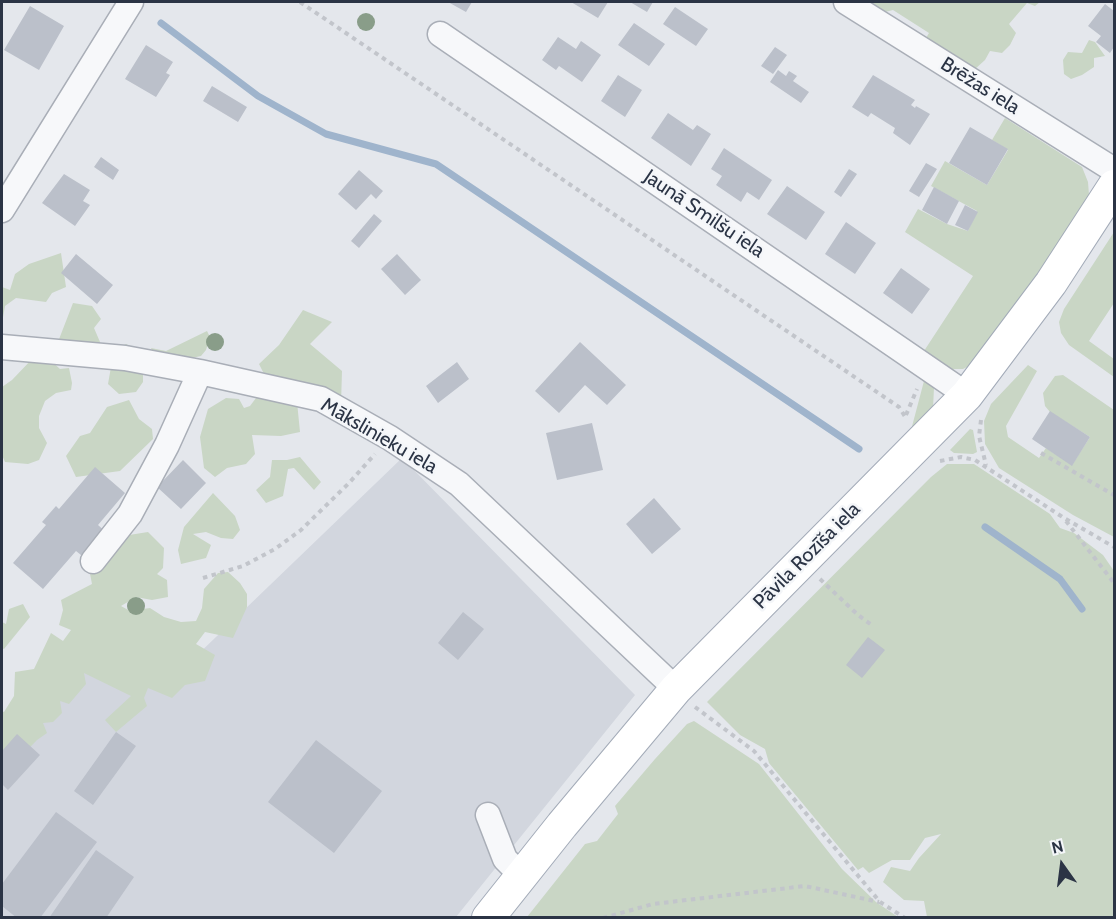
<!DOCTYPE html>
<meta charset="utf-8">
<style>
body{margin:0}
#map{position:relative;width:1116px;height:919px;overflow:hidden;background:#e4e7ec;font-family:Cabin,sans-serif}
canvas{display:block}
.frame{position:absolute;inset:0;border:3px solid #2b3445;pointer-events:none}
.north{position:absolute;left:1032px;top:835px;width:60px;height:60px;-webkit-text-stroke:4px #f4f6f9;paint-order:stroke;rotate:346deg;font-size:16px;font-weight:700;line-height:24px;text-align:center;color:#2b3445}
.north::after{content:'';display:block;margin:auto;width:21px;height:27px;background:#2b3445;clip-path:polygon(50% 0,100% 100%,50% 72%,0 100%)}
</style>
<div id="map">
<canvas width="1116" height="919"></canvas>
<div class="frame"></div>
<div class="north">N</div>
</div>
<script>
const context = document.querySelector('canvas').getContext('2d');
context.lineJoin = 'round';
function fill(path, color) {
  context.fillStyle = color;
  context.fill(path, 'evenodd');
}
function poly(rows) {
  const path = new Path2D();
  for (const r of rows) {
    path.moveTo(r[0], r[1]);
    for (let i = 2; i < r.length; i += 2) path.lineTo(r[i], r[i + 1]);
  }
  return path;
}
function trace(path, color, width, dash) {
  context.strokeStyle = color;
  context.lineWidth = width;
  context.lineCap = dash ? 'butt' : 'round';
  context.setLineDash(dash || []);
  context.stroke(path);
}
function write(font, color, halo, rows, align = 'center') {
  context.font = font + ' Cabin,sans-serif';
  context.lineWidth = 5;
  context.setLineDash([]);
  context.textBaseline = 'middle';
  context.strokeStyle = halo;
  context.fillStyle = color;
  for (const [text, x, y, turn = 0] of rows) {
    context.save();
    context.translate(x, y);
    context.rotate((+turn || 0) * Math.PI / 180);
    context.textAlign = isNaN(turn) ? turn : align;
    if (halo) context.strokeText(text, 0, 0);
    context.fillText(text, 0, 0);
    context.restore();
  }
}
const built = poly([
 [402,458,635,695,456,917,2,918,2,734,71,651,163,688]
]);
const green = poly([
 [864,2,1040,2,1035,6,1027,3,1009,24,1016,33,1010,45,1002,53,990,51,985,60,974,70,960,61,956,55,953,63,936,54,926,38,929,33,893,10,881,13],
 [1089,40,1095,42,1105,56,1094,58,1094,67,1082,75,1071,79,1064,74,1063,60,1068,52,1082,53],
 [1005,118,1082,167,1088,182,1089,195,1086,207,975,363,963,369,952,369,924,351,973,276,905,232,918,209,947,224,968,231,977,211,931,186,945,161,987,185,1008,150,992,140],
 [1114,232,1114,303,1089,341,1114,359,1114,377,1069,345,1061,333,1059,322,1064,309],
 [61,253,66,287,52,293,46,302,16,298,5,306,2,323,2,287,10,290,15,274,29,264],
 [73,303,92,306,101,319,94,328,100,342,82,364,56,347],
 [303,310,332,322,310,344,342,371,341,404,297,402,300,432,281,436,252,435,255,454,246,464,227,468,215,477,204,468,200,437,208,409,226,398,239,399,244,408,250,406,268,382,259,364,279,345],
 [207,331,210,337,206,350,201,356,187,359,155,357,151,348,166,351],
 [126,344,140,351,143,366,143,382,136,392,119,394,108,384,114,350],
 [34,357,48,358,60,369,69,368,72,383,71,390,56,393,45,401,39,416,39,428,47,443,39,460,28,464,5,462,2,455,2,387,12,380],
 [1028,365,1037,371,1006,426,1008,437,1039,458,1046,448,1072,465,1090,437,1050,412,1045,406,1043,393,1055,376,1063,375,1114,410,1114,537,1073,515,999,468,985,444,984,421,991,404],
 [924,381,929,381,934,388,933,408,910,434],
 [129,400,139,419,152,429,153,439,120,471,76,477,66,456,80,436,90,433,107,407],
 [970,429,973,430,977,452,973,454,954,453,950,450],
 [300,457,321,482,314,490,294,468,288,469,283,496,266,503,256,490,270,477,272,460,287,460],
 [947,464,974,464,1050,514,1060,528,1074,533,1103,555,1114,571,1114,917,927,917,924,901,904,900,883,882,891,867,910,871,919,858,941,834,925,838,910,860,892,860,869,873,863,867,858,870,769,763,765,749,740,735,707,702,931,477],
 [213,493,235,516,240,530,233,539,221,538,206,532,193,534,211,545,206,558,181,564,178,550,184,527],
 [148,532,164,548,163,568,157,574,167,580,168,597,152,600,136,597,121,606,130,611,150,608,164,617,181,622,196,621,202,608,204,589,218,573,228,572,240,583,247,594,247,607,233,638,205,632,196,644,215,655,205,681,185,685,172,698,148,688,144,698,147,706,116,732,105,720,131,696,84,673,86,684,69,704,60,701,62,713,53,722,43,723,47,733,37,740,2,776,2,711,4,712,14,696,15,672,34,669,51,633,63,641,71,630,59,625,63,610,61,600,92,584,86,553,123,536],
 [23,604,30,617,4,649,2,648,2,622,6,624,9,609],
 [694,721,759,764,842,869,876,902,898,917,527,917,585,844,597,841,618,814,615,806,655,759,687,724]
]);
const stream = poly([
 [161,23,258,96,326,134,436,164,859,449],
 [985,527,1060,579,1082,609]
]);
const building = poly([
 [448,2,472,2,466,12],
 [571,2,608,2,598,18],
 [630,2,653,2,647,12],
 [1105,4,1114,11,1114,47,1110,53,1096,42,1101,36,1088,26],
 [30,6,64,26,39,70,4,50],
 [675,7,708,29,696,46,663,24],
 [634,23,665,44,649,66,618,45],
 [558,37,576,49,581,41,601,55,582,82,559,66,556,70,542,60],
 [146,45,173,62,166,73,170,75,156,97,125,79],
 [775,47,787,55,773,74,761,66],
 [778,70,786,76,789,71,797,76,793,81,809,92,801,103,770,82],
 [618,75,642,90,625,117,601,101],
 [873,75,915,100,911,105,915,108,916,106,930,114,910,145,893,133,895,128,871,113,868,117,852,107],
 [212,86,247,107,238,122,203,101],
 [668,113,693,130,697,125,711,134,691,166,651,138],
 [970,127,1008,149,987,185,949,163],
 [724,148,772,180,759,200,747,192,741,202,716,185,722,176,711,169],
 [101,157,119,170,113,180,94,167],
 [926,163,937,169,919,197,909,191],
 [849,169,857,174,841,197,834,192],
 [359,170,383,191,376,199,371,194,356,210,338,194],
 [64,174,90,190,83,201,90,205,75,226,42,203],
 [787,186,825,212,806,240,767,214],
 [934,187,959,201,947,224,922,210],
 [965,205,978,212,968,231,955,225],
 [374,214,382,221,359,248,351,241],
 [846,222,876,243,855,274,825,254],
 [76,254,113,285,97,304,61,273],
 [397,254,421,280,405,295,381,269],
 [901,268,930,289,912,314,883,293],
 [580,342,626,385,607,405,585,385,559,413,535,391],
 [457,362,469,379,438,403,426,386],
 [1050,411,1090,437,1072,466,1032,439],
 [592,423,603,470,557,480,546,433],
 [183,460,206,483,181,509,157,487],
 [95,467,125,493,98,525,108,534,86,559,76,551,43,589,13,563,46,525,42,522,56,506,59,509],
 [654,498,681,529,652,554,626,524],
 [463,612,484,629,458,660,438,643],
 [868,637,885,650,862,678,846,665],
 [116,732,136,746,93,805,74,791],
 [17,734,40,755,8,790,2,784,2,751],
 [316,740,382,791,334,853,268,802],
 [56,812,97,842,40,918,17,918,2,906,2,884],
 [96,850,134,877,106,918,49,918]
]);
const path = poly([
 [300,2,899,407,906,418],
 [906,415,917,389],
 [981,420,979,436,986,465],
 [1041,453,1114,495],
 [940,461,961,457,975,460,1064,518,1114,547],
 [1066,521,1114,583],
 [203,578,243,566,275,549,301,530,349,483,375,454],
 [820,579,858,615,873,626],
 [695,707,754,751,880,902,905,918],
 [603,918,653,904,805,886,879,902]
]);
const minor = poly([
 [846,2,1114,170],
 [440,34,967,395],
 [2,210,131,2],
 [2,347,125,358,200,372,321,399,390,438,459,484,676,689],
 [93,561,130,514,167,445,200,372],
 [488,815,505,859,521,875]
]);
const major = poly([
 [488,918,562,825,676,689,967,395,1051,283,1114,186]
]);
const trees = [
 [366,22],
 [215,342],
 [136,606]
];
const streetNames = [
 ["Brēžas iela",980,86,32],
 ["Jaunā Smilšu iela",704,214,34],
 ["Mākslinieku iela",379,436,30],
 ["Pāvila Rozīša iela",807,556,-45]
];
fill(built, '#d2d6de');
fill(green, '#c9d6c5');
trace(stream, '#9fb4cc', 7);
fill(building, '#bbc0ca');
trace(minor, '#a9aeb7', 27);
trace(major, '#a3abb8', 34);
trace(path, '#c2c5cb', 4, [4.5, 4.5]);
trace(minor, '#f7f8fa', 24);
trace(major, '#fff', 32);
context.fillStyle = '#899d89';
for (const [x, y] of trees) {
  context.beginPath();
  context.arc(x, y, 9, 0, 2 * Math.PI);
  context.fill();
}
write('20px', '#2b3445', '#f4f6f9', streetNames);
</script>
